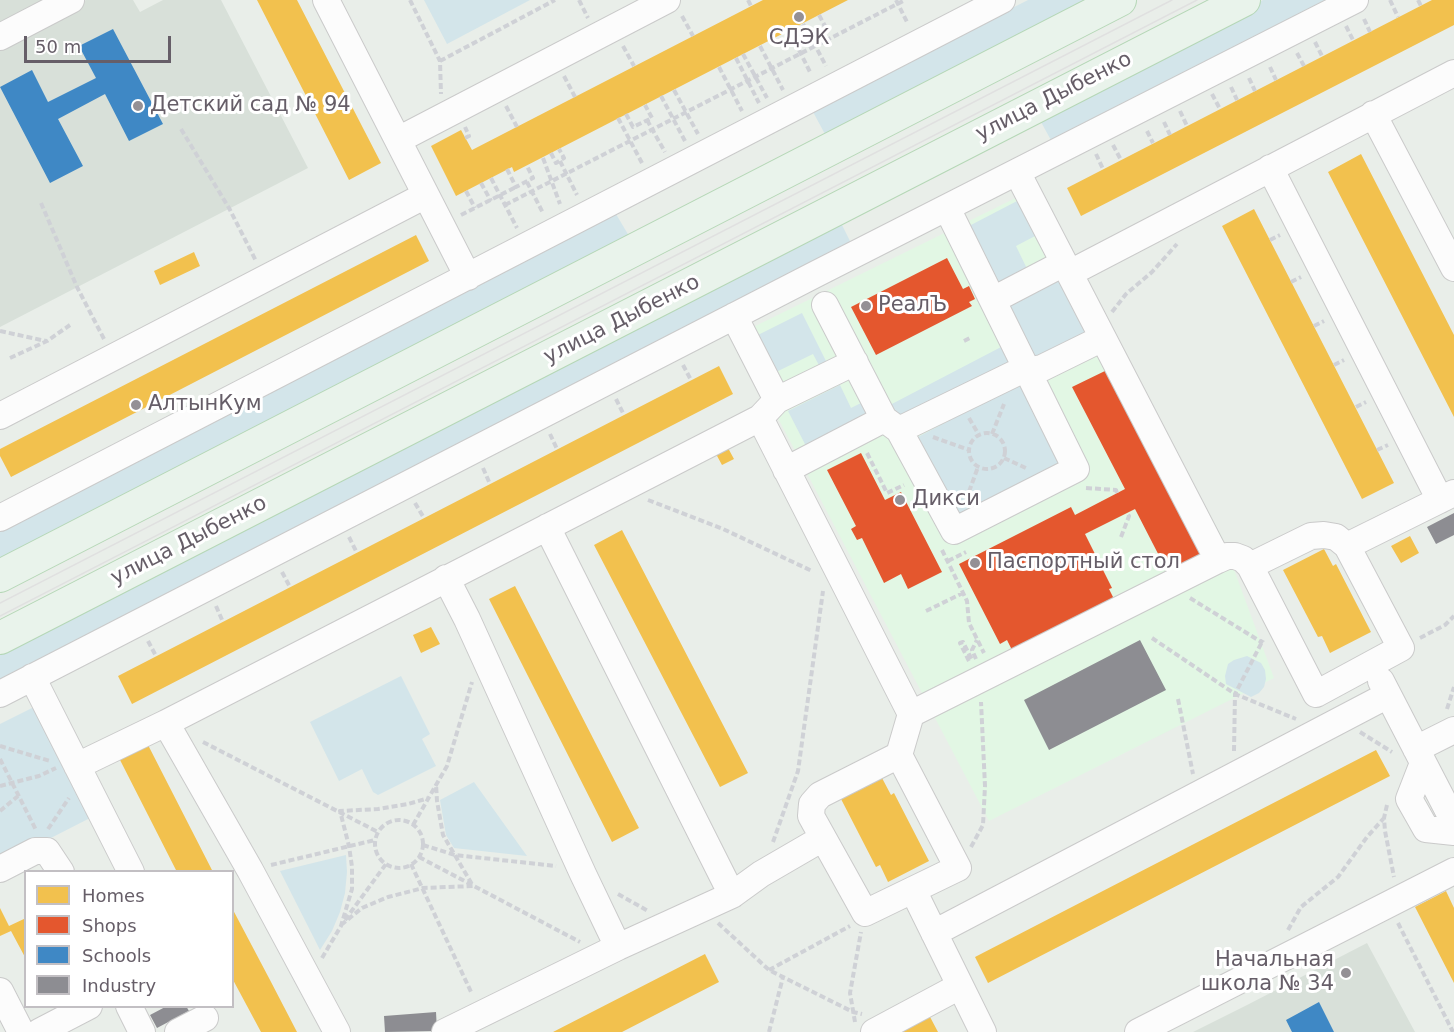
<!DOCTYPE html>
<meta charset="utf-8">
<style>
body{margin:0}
#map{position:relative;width:1454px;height:1032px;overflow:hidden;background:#e9eee9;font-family:"DejaVu Sans",sans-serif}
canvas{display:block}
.legend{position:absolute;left:24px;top:870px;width:210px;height:138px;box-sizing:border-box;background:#fff;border:2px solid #c2bfc3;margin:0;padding:8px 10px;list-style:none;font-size:18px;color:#665e68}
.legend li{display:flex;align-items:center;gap:12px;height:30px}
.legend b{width:30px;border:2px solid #c2bfc3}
.scale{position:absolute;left:24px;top:36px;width:147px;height:27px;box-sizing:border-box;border:3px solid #665e68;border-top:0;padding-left:8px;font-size:18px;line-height:21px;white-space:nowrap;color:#665e68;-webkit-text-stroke:4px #fff;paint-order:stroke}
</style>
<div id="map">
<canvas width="1454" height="1032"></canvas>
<ul class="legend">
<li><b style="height:16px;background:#f2c14e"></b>Homes</li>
<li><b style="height:16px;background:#e4572e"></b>Shops</li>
<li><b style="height:16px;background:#3f88c5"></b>Schools</li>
<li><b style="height:16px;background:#8d8d92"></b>Industry</li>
</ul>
<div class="scale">50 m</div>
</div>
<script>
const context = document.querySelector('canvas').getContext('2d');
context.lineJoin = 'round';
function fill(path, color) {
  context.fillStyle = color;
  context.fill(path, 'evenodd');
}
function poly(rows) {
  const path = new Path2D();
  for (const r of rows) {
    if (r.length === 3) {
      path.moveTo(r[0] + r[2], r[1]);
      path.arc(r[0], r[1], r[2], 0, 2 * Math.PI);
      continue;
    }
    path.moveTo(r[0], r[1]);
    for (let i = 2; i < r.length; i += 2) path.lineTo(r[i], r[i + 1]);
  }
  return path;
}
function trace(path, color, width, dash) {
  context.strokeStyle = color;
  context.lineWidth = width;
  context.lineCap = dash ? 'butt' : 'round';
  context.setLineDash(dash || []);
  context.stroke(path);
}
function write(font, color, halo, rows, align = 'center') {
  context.font = font + ' "DejaVu Sans",sans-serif';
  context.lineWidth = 6;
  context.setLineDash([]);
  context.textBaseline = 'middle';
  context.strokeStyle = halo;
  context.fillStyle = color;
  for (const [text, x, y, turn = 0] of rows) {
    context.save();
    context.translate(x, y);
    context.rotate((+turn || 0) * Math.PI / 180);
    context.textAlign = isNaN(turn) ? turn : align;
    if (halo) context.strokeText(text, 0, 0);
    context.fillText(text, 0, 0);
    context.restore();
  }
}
const commercial = poly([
 [1036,188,1222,537,1274,678,989,821,735,336]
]);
const education = poly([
 [0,0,53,0,0,27],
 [86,0,133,0,140,12,163,0,221,0,308,168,0,327,0,44],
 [1367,943,1415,1032,1193,1032,1249,1004]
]);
const green = poly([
 [424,0,530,0,447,44],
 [1028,0,1094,0,826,136,812,110],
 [1263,0,1329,0,1052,142,1041,122,1081,93],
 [1019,200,1037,235,1016,246,1030,275,1001,290,969,226],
 [616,214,629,236,0,565,0,530],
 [839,219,852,245,0,682,0,648],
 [1057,274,1087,332,1035,358,1006,300],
 [802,313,828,365,821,369,813,354,772,374,754,337],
 [1003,346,1011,361,900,416,888,406],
 [1019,384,1060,462,957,516,916,438],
 [840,385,851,408,865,401,872,415,807,448,788,411],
 [1247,656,1261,663,1265,670,1266,679,1264,687,1259,693,1251,697,1226,684,1225,676,1228,664,1234,660],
 [401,676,430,734,422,739,436,766,378,795,373,792,362,769,339,781,310,722],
 [34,707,90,818,0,864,0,724],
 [474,782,527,856,454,848,446,835,440,800],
 [346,855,347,872,345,893,340,912,332,931,320,950,280,871]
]);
const homes = poly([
 [257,0,297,0,381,163,349,180],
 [763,0,848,0,514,172,512,167,456,196,431,146,461,130,472,150],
 [1432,0,1454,0,1454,25,1081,216,1067,188],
 [1361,154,1454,335,1454,417,1328,172],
 [1254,209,1394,483,1362,499,1222,226],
 [416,235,429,261,11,477,0,456,0,449],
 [194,252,200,266,160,285,154,271],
 [719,366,733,394,132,704,118,676],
 [728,448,734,459,722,465,716,454],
 [622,530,748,773,720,787,594,545],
 [1410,536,1419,553,1401,563,1391,546],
 [1324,549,1333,566,1336,564,1371,632,1330,653,1322,636,1318,637,1283,570],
 [515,586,639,828,612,842,489,599],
 [431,627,440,644,421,653,413,635],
 [147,743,213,872,177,872,119,758],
 [1376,750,1390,776,988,983,975,957],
 [882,778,891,795,894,793,929,861,888,882,880,865,876,867,841,799],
 [1446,891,1454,908,1454,983,1415,907],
 [0,908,9,926,26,918,26,959,11,931,0,936],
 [232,908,270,980,297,1032,261,1032,232,978],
 [705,954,719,982,622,1032,553,1032],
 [929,1015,938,1032,895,1032]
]);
const shops = poly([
 [947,258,963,289,969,286,975,299,969,302,972,306,876,355,851,307],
 [1107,370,1204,560,1170,577,1135,509,1085,534,1112,588,1109,589,1117,605,1014,654,1007,640,1000,644,959,564,1071,507,1075,515,1125,489,1072,387],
 [861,453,885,500,901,492,942,572,908,589,901,574,884,583,862,538,857,540,851,529,856,526,827,470]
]);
const schools = poly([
 [113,29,163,124,129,141,105,94,58,119,83,166,50,183,0,87,32,70,48,102,96,78,79,46],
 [1319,1002,1334,1032,1292,1032,1286,1020]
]);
const industry = poly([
 [1454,513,1454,535,1436,544,1427,527],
 [1140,640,1166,690,1049,750,1024,700],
 [167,1006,186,1006,189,1011,157,1028,150,1015],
 [436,1012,437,1031,385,1032,384,1016]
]);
const path = poly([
 [410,0,440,61,441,94],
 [579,0,588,18],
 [748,0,751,6],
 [896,0,908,24],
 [1390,0,1398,17],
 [1418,0,1421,6],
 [682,16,693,36],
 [1364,19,1370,32],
 [803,24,809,34,825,26,819,15],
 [1346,26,1353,40],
 [786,32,792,44,801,39,794,27],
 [809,34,826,66],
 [795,42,811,74],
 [1315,42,1322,56],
 [623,46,634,66],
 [760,46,783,90],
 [1297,53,1304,66],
 [743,54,767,98],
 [736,58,759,103],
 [440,61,555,0],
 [719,67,742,111],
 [1270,67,1276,80],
 [564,76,575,97],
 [1249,78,1255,91],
 [1231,87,1237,100],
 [674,90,698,134],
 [1212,94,1220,109],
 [661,96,685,141],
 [506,106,517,127],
 [1180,111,1187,126],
 [626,114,633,127,652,118,645,105],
 [618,118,642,163],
 [647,120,665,152],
 [1164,122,1170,135],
 [181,129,229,208,256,261],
 [1147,131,1153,143],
 [465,138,469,136,465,127],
 [1113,145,1121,160],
 [551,153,556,163,564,158,559,149],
 [1096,154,1103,169],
 [543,158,560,204],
 [560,161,577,195],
 [507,169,516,187,533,178,527,166],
 [491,178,517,228],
 [527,182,543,213],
 [481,183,491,201],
 [466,191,475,208],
 [41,203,77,287,104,339],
 [505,205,905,0],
 [461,215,516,187],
 [1270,240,1280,235],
 [1291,282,1301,277],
 [1112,312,1126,294,1152,272,1177,244],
 [1314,326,1324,321],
 [0,331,46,341],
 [964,341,970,338],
 [10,358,47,341,70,325],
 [683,365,691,380],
 [1334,365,1344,360],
 [616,399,624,415],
 [1356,407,1366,402],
 [969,418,979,435],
 [987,451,18],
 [550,434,557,449],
 [992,434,1004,404],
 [933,437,969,450],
 [1377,450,1388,445],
 [867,453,887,493,904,485],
 [1004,458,1028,469],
 [483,468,490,484],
 [1086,488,1116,490,1117,493],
 [648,500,723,529,812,571],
 [966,500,978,467],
 [415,503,424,518],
 [349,537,357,553],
 [1121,537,1129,516,1127,513],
 [942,550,967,601,969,623,984,653],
 [948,561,966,552],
 [282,572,290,587],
 [1190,598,1263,643],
 [216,606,223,622],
 [926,611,963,593],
 [1152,638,1235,694,1296,719],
 [1420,638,1445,625,1454,616],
 [148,641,156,656],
 [976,659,972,650,977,640],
 [969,661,960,643,963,642,972,660],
 [1178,699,1193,774],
 [1447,709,1454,687],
 [1360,732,1392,752],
 [203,742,378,832],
 [0,746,50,761],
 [1234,751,1235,694,1263,640],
 [0,759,36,830],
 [0,786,39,776,56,768],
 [1387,805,1384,818,1385,831,1394,877],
 [0,811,18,796],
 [399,844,24],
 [413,825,447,766,472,682],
 [48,829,69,798],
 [773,842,798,771,823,591],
 [423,845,455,855,556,866],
 [971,847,983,825,985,786,981,702],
 [419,857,580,942],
 [411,864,472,994],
 [271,865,375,840],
 [618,894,648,911],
 [345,920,386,864],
 [718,923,769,970,853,1012,862,1014],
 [1398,923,1453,1032],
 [341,925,362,908,388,897,423,888,473,886,443,835,437,801,436,784],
 [1288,930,1301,907,1338,877,1367,837,1384,818],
 [322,958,341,926,352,889,352,867,349,846,340,811,378,809,408,804,429,798],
 [769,970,850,926],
 [855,1022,850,993,861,932],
 [769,1032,783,977]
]);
const minor = poly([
 [326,0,468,277],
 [0,37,71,0],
 [1373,114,1454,268],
 [398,140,667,0],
 [1270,168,1440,500],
 [1017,172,1218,560,1227,556,1235,556,1243,559,1250,566,1316,694,1401,648,1347,546,1336,537,1324,535,1311,536,1250,566],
 [1070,273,1454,73],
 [993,300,1064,263],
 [825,305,884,419,899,430,954,531,1076,469,947,208],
 [734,316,777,400],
 [0,416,426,195],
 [760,418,911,714],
 [899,430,1016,373,1042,368,1103,338],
 [786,470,884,419],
 [0,518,1002,0],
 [547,527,732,895],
 [1347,546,1454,493],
 [446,578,467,619,583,874,618,947],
 [32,677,131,872],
 [1381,681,1454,822],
 [0,694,816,274,1355,0],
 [166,723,250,870,337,1032],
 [1416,749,1454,730],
 [899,755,958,868,865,913,811,816,812,804,820,795,899,755,911,714,1218,560],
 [1423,763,1409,799,1426,829,1454,832],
 [77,766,166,723,760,418,777,400,855,362],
 [0,869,35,851,47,851,61,872],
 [913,890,983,1032],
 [934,933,1388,695],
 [0,991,21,1032],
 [129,1006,142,1032],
 [39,1032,89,1006],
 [178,1032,205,1018],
 [445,1032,618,947,732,895,761,874,823,838],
 [874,1032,960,986],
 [1138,1032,1454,871]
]);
const major = poly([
 [0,576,1120,0],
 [0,638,1244,0]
]);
const tram = poly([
 [0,603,1172,0],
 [0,616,1197,0]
]);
const markers = [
 [799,17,6,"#949095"],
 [138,106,6,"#949095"],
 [866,306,6,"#949095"],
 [136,405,6,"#949095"],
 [900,500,6,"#949095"],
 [975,563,6,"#949095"],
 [1346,973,6,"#949095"]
];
const poiNames = [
 ["СДЭК",799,39,"center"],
 ["Детский сад № 94",150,106],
 ["РеалЪ",878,306],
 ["АлтынКум",148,405],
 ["Дикси",912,500],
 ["Паспортный стол",987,563],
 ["Начальная",1334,961,"right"],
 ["школа № 34",1334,985,"right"]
];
const streetNames = [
 ["улица Дыбенко",1054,97,-27],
 ["улица Дыбенко",622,320,-27],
 ["улица Дыбенко",189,541,-27]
];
fill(commercial, '#e2f7e4');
fill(education, '#d8e0d9');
fill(green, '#d3e5ea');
fill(homes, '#f2c14e');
fill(shops, '#e4572e');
fill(schools, '#3f88c5');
fill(industry, '#8d8d92');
trace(minor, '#cacaca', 28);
trace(major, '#b5d7b6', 34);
trace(path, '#cfd1d6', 4, [6, 3]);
trace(minor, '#fcfcfc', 26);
trace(major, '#e9f3eb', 32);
trace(tram, '#e0e0e0', 1.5);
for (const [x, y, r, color] of markers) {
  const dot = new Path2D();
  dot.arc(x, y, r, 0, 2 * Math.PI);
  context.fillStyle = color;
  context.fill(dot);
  trace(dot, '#fff', 2);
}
write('21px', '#665e68', '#fff', poiNames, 'left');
write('21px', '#665e68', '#fff', streetNames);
</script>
